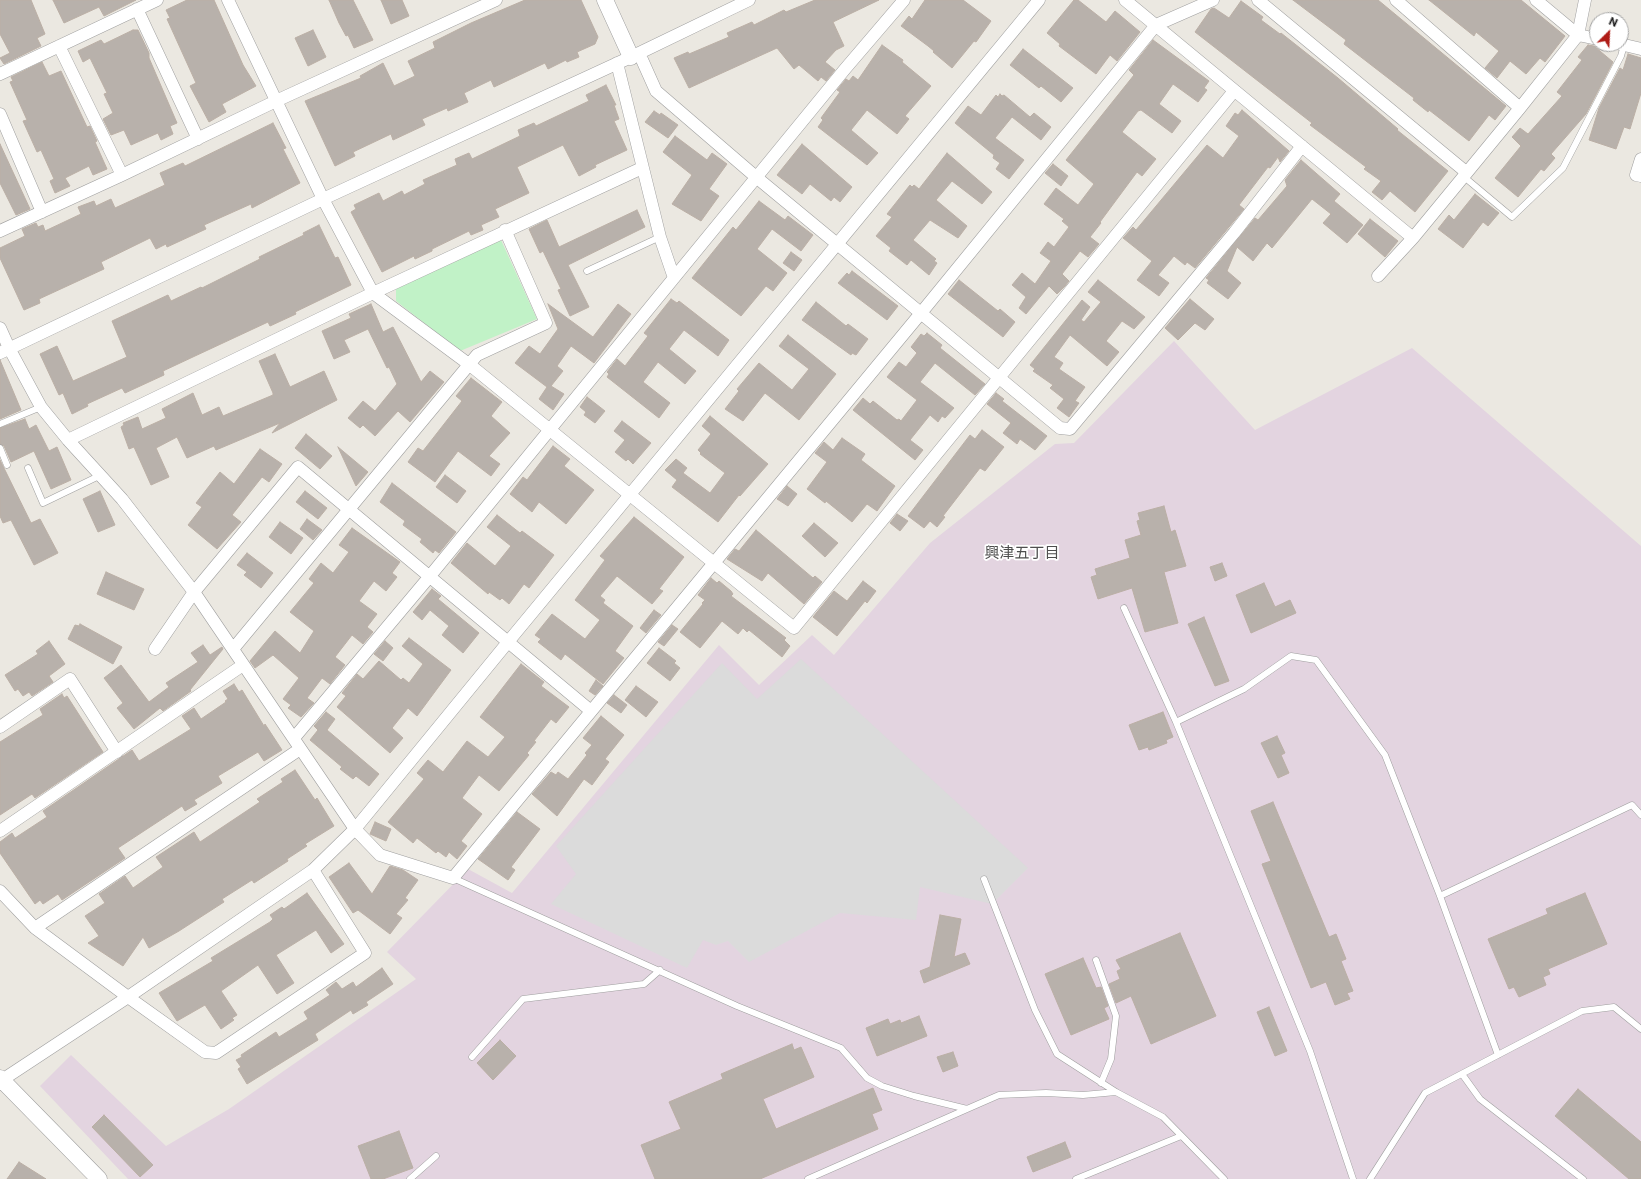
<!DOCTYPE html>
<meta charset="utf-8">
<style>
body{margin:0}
#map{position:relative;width:1641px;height:1179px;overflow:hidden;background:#ebe8e1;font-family:Commissioner,sans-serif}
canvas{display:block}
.north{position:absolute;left:1589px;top:12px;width:40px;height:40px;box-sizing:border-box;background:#fff;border:1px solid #a4a4a4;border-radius:50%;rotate:24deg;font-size:11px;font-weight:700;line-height:16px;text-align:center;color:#1b1b1b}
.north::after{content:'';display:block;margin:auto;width:14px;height:18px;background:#af1b16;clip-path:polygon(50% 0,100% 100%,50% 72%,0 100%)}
</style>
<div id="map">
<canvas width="1641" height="1179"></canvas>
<div class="north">N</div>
</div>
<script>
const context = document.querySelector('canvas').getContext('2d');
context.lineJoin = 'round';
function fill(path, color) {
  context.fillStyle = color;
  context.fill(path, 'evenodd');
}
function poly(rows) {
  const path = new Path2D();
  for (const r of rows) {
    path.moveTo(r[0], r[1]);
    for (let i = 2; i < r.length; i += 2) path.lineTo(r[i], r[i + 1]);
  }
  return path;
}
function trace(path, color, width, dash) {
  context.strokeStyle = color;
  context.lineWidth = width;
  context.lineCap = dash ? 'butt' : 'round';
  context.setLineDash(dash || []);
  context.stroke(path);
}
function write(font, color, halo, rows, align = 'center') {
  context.font = font + ' Commissioner,"Noto Sans JP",sans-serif';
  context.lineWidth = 3.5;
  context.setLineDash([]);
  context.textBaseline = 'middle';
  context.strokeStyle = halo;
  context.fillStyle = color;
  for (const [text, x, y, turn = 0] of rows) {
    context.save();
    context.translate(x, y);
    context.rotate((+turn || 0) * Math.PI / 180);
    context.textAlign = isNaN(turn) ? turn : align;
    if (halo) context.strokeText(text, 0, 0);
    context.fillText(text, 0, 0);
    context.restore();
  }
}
const industrial = poly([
 [1174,341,1255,430,1412,348,1641,546,1641,1179,128,1179,40,1086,71,1055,166,1146,229,1109,416,979,387,952,468,869,512,893,719,645,759,685,812,635,834,655,930,543,1055,444,1074,443]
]);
const park = poly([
 [501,240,537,319,460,351,396,301,396,289]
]);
const parking = poly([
 [801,659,1028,868,992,904,920,887,916,920,840,913,749,962,728,941,716,945,703,940,687,968,551,904,576,874,556,846,722,663,757,699]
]);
const building = poly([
 [0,0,31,0,45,34,37,38,41,46,4,64,0,58,10,53,0,34,0,0],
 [53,0,136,0,104,16,99,7,64,23,53,0],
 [187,0,214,0,243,65,256,86,222,104,226,112,209,122,190,86,196,83,167,19,170,18,166,10,187,0],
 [329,0,353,0,373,40,354,48,348,35,346,36,339,23,329,0],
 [381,0,402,0,409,16,391,24,381,0],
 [525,0,581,0,598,37,595,44,577,52,579,57,567,62,566,60,548,69,545,63,494,87,491,80,464,93,468,102,448,111,447,108,422,119,425,125,393,140,391,134,353,152,355,156,335,166,305,101,361,78,360,76,383,63,394,86,415,76,408,61,435,48,433,42,471,23,525,0],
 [815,0,879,0,833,22,844,46,836,50,825,62,835,70,826,81,821,77,818,81,799,65,794,69,777,48,689,88,674,58,688,52,689,54,729,37,727,33,752,22,754,25,784,10,786,12,815,0],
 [925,0,963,0,991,21,976,42,974,41,952,68,933,52,934,51,928,46,901,26,909,16,912,19,925,0],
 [1074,0,1078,0,1106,22,1115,11,1140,32,1117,61,1110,55,1096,74,1059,46,1060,44,1047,33,1074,0],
 [1293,0,1378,0,1506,106,1495,120,1489,115,1469,141,1429,110,1428,112,1413,100,1414,98,1344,44,1346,40,1293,0],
 [1429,0,1521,0,1565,36,1545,62,1540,58,1526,74,1510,61,1497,78,1485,68,1499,51,1476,32,1474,36,1429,0],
 [1241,1,1263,17,1261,20,1280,34,1281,33,1338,78,1398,129,1397,130,1448,171,1415,212,1390,191,1382,200,1372,192,1381,181,1364,169,1366,167,1310,125,1312,123,1195,32,1211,9,1214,8,1229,18,1241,1],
 [133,30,138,30,149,53,149,58,177,123,170,126,173,134,161,140,158,133,131,145,124,130,111,135,103,119,113,113,104,94,107,93,90,58,83,62,78,51,101,40,104,44,133,30],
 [313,30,326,57,308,66,295,38,313,30],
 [1153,40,1209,81,1204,88,1207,90,1198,102,1173,84,1159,104,1181,121,1172,133,1141,110,1138,111,1122,132,1156,159,1142,176,1137,172,1100,222,1101,223,1090,237,1099,244,1088,257,1080,251,1062,274,1069,281,1065,286,1057,294,1049,286,1026,314,1019,308,1026,297,1012,285,1022,273,1035,284,1051,261,1040,253,1048,242,1054,247,1069,227,1062,221,1064,219,1044,204,1056,188,1078,205,1094,184,1066,160,1134,75,1129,70,1153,40],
 [882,45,903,60,902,62,931,86,905,116,909,119,897,134,867,110,851,130,878,153,867,165,818,127,823,120,821,118,840,92,837,90,846,79,849,81,853,76,858,80,882,45],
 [1588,45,1594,46,1613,62,1586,114,1551,154,1555,158,1544,171,1541,169,1518,197,1495,178,1521,146,1512,137,1520,128,1528,134,1562,96,1557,92,1582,60,1578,57,1588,45],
 [1023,49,1073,88,1061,102,1041,86,1039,88,1010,65,1023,49],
 [1628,54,1641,58,1641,93,1630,129,1624,127,1616,149,1589,140,1599,108,1620,68,1623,70,1628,54],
 [42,62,49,76,61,71,87,127,90,126,97,141,95,142,107,169,93,175,89,166,65,178,70,186,55,193,50,181,54,179,41,150,37,152,23,121,27,120,10,82,13,81,11,77,42,62],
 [606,85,616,105,614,105,619,119,614,121,627,150,595,165,596,167,579,176,563,145,517,167,529,193,495,209,499,217,481,225,483,230,471,235,469,231,432,249,432,251,415,259,414,256,382,272,351,212,356,209,354,205,379,193,383,201,402,191,404,195,425,184,423,180,457,165,455,159,469,153,472,159,520,136,518,130,534,123,536,126,589,101,586,95,606,85],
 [1000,94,1002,96,1004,95,1030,117,1034,113,1051,127,1041,140,1012,117,995,138,1024,160,1009,179,996,169,1000,163,993,158,994,155,955,123,968,106,981,115,996,95,998,97,1000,94],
 [1242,110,1289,151,1280,162,1278,157,1270,168,1268,167,1239,205,1244,209,1195,268,1187,262,1185,265,1174,256,1158,275,1169,283,1159,296,1137,280,1152,261,1123,238,1133,227,1136,230,1207,145,1223,158,1239,136,1226,126,1235,113,1238,115,1242,110],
 [654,111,660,115,661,113,678,125,668,138,645,122,654,111],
 [273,123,286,148,283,149,300,183,252,208,251,204,204,225,206,229,167,247,166,244,156,249,150,238,101,262,104,269,39,299,40,303,24,310,0,258,0,248,25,236,22,229,36,223,38,227,43,225,45,231,81,214,78,207,94,201,96,206,111,199,115,208,165,185,160,173,183,163,185,166,273,123],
 [675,136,707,160,712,153,727,164,709,189,719,196,701,221,672,204,692,175,663,152,675,136],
 [0,144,30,209,16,215,0,183,0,144],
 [802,144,852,187,840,202,834,197,831,201,810,184,802,194,777,175,802,144],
 [947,153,992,192,982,204,952,181,936,200,967,226,958,238,930,220,913,240,936,259,934,261,937,263,929,275,911,260,907,265,889,251,891,248,876,236,892,217,887,214,910,185,912,187,914,185,919,189,947,153],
 [1301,160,1340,194,1334,201,1363,225,1347,243,1323,223,1331,214,1312,199,1272,248,1267,243,1253,261,1237,247,1227,271,1241,283,1228,299,1207,283,1209,280,1206,278,1255,218,1258,220,1287,186,1285,180,1301,160],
 [1053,164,1068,176,1061,186,1045,173,1053,164],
 [1475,194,1499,213,1488,226,1483,222,1463,248,1438,229,1449,215,1454,220,1475,194],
 [759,201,785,220,788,216,813,235,801,251,772,229,757,249,787,273,773,291,766,286,741,316,692,278,733,227,736,230,759,201],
 [637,210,645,227,568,265,589,307,570,316,558,290,561,289,543,251,540,253,529,229,547,220,559,247,637,210],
 [1370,219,1398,241,1385,257,1358,234,1370,219],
 [319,225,335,258,338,257,351,285,295,312,296,314,270,326,268,322,195,356,163,371,164,375,125,393,122,388,87,404,88,406,72,414,63,393,59,395,40,354,57,346,73,381,127,357,112,321,168,295,171,301,201,287,202,288,260,259,259,257,304,235,303,233,319,225],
 [791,252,802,260,794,271,783,263,791,252],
 [852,271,898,306,887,320,838,283,847,273,849,275,852,271],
 [959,280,998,311,1000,309,1015,322,1003,337,948,294,959,280],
 [1098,280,1145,317,1134,329,1122,321,1106,341,1119,352,1107,366,1070,335,1054,357,1063,363,1059,369,1085,387,1075,401,1079,403,1069,417,1057,408,1064,399,1050,388,1053,385,1033,371,1035,369,1030,365,1082,300,1090,307,1081,320,1084,322,1101,302,1088,292,1098,280],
 [671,299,677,303,679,301,729,340,718,356,684,330,669,349,696,371,685,384,658,362,643,382,670,403,659,418,607,377,609,374,607,372,617,359,625,366,648,336,644,333,671,299],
 [1190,299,1214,319,1205,330,1195,323,1178,340,1165,328,1190,299],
 [816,302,846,326,848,324,868,339,856,355,852,353,851,355,802,320,816,302],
 [371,304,383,332,393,327,421,382,430,371,444,382,410,422,398,411,375,436,363,425,360,428,348,418,363,401,375,411,397,384,389,367,387,368,368,329,344,340,350,352,334,359,322,331,351,318,349,314,371,304],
 [548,304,593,337,618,304,631,314,594,363,571,346,557,366,563,371,551,386,564,394,553,410,539,399,547,387,515,363,529,346,540,354,558,329,548,304],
 [927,333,942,345,940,348,985,384,975,395,935,363,920,382,954,408,945,418,942,416,938,422,930,415,910,440,923,450,915,460,853,410,863,398,870,404,873,401,897,420,899,419,901,421,917,400,887,377,899,362,906,367,917,353,911,347,921,334,924,336,927,333],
 [788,335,836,374,799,420,765,393,743,421,725,409,739,391,737,389,759,363,792,390,809,369,779,346,788,335],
 [275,354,290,387,324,371,337,400,272,433,280,423,216,450,214,446,187,458,177,437,156,448,169,477,151,485,134,447,129,449,121,427,124,425,123,423,138,417,142,429,166,418,162,409,193,393,202,415,219,407,223,416,273,395,273,393,259,361,275,354],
 [0,360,21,410,0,419,0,360],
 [471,378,502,402,491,416,510,433,489,456,500,464,491,476,458,451,435,482,408,462,418,448,423,451,462,401,456,396,471,378],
 [996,393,1004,399,1002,401,1047,436,1035,450,1020,439,1017,444,1003,433,1011,423,987,404,996,393],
 [587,397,605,411,595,423,584,415,586,412,580,407,587,397],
 [710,416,768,464,740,496,739,495,718,522,672,487,677,480,665,470,676,459,687,468,683,473,710,493,725,473,700,454,701,453,698,450,711,434,702,426,710,416],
 [25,419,29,429,36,425,49,451,57,447,71,480,51,489,34,451,11,462,4,446,0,444,0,428,25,419],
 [622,421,651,443,633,464,628,459,626,461,615,452,625,440,614,431,622,421],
 [982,430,1004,447,985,471,980,468,943,516,945,517,937,527,930,521,924,528,908,516,970,435,975,439,982,430],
 [306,434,332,456,320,469,295,448,306,434],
 [842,438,865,454,861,460,895,486,877,511,867,504,852,522,826,501,825,503,807,489,827,462,815,453,824,442,833,450,842,438],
 [553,446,570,459,564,466,594,490,566,524,539,502,532,512,510,494,523,477,527,480,553,446],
 [338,447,368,472,356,486,338,447],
 [260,449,282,464,269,482,262,477,232,515,241,522,217,549,188,525,202,507,196,503,220,472,234,484,260,449],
 [0,460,31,523,40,519,58,553,34,565,11,520,3,523,0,516,0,460],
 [445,475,466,491,457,503,436,487,445,475],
 [392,483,456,532,439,553,435,550,433,553,420,542,422,539,403,525,405,521,380,502,392,483],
 [787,486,797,494,788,506,777,499,787,486],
 [100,491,115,525,98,532,83,499,100,491],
 [305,491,327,508,318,519,296,502,305,491],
 [1164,506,1171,532,1175,530,1186,566,1164,572,1178,623,1145,632,1132,588,1098,599,1091,577,1097,575,1095,569,1130,558,1125,540,1141,535,1137,521,1140,520,1138,513,1164,506],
 [897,514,908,521,900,531,890,523,897,514],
 [497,515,520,533,522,531,554,555,529,588,524,584,509,604,502,598,500,600,489,592,488,594,451,563,467,543,495,566,511,546,487,527,497,515],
 [634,517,684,557,659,589,663,591,652,604,617,576,600,596,605,600,603,603,633,626,615,651,624,658,603,684,565,654,561,660,538,642,541,639,535,635,552,614,585,639,600,620,575,600,605,560,600,556,634,517],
 [307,519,322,530,313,540,300,529,307,519],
 [280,522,303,538,291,554,269,537,280,522],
 [814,523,838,543,825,557,802,536,814,523],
 [352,528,400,562,392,573,397,577,386,591,374,581,359,601,377,614,367,627,373,632,363,644,352,635,335,657,345,665,330,684,322,678,307,698,314,703,301,717,288,708,291,705,283,699,299,678,273,655,255,668,250,661,275,631,300,653,314,631,290,612,314,583,309,579,321,563,333,573,349,552,339,545,352,528],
 [756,530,813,578,815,576,822,582,804,604,768,573,762,581,727,559,735,549,739,551,756,530],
 [247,553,273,573,261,588,244,575,247,572,237,565,247,553],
 [1222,563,1227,576,1215,581,1210,567,1222,563],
 [106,572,144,589,134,610,97,594,106,572],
 [711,578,717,583,719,581,731,591,733,594,731,596,786,638,784,640,790,646,782,657,749,630,747,632,743,628,738,634,722,621,700,648,680,632,703,604,702,603,705,600,698,595,711,578],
 [863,581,876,591,867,603,865,601,837,636,813,617,834,591,847,601,863,581],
 [1264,583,1275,607,1290,600,1296,613,1251,633,1236,595,1264,583],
 [432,589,441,596,438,599,479,633,463,653,442,635,449,626,430,610,422,620,413,612,432,589],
 [654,610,661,615,646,633,640,628,654,610],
 [1204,617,1229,681,1215,686,1188,624,1204,617],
 [80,624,122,647,113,664,68,639,75,625,79,626,80,624],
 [672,625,678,629,664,646,658,642,672,625],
 [409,638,451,670,417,716,408,708,392,728,403,738,390,753,337,707,346,696,342,693,357,674,363,679,379,661,401,680,403,678,409,683,423,664,402,646,409,638],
 [49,641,65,664,49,676,53,682,32,696,29,692,23,696,18,689,15,691,5,675,38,654,36,651,49,641],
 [385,641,393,648,383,661,374,654,385,641],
 [203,645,210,655,222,647,223,649,190,690,191,691,163,711,160,708,134,729,117,708,123,703,104,678,121,665,149,702,169,687,166,683,198,662,191,653,203,645],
 [659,648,676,661,674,663,680,668,670,681,647,663,659,648],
 [521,664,544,682,541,686,569,707,556,723,551,719,534,741,536,742,527,753,529,755,499,791,479,775,462,798,482,814,461,841,467,846,457,859,449,852,446,857,438,851,436,853,417,838,413,843,388,822,424,779,417,773,428,760,443,772,467,741,488,757,505,737,480,717,521,664],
 [596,680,603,686,595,695,589,691,596,680],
 [234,684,239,692,242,690,264,726,265,724,282,750,264,761,258,752,218,776,222,783,194,800,197,804,185,811,182,806,118,848,125,858,62,900,58,894,43,904,40,900,35,904,0,853,0,842,12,833,15,838,47,817,43,811,132,750,139,761,191,729,182,716,194,708,201,719,226,702,225,701,228,699,223,691,234,684],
 [636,686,658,702,646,717,625,700,636,686],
 [62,694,64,698,67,696,103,752,35,798,32,794,0,815,0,742,43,715,40,709,62,694],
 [614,695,627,705,621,713,607,703,614,695],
 [326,712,335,719,327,730,379,774,369,786,356,776,353,779,340,769,342,767,310,740,318,730,314,726,326,712],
 [1163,712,1173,737,1166,740,1167,743,1149,750,1148,747,1139,750,1129,725,1163,712],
 [601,716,624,735,605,759,609,762,592,785,584,779,557,816,532,794,551,772,556,775,558,772,568,779,587,755,585,753,592,745,583,738,601,716],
 [1277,736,1285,753,1281,755,1289,773,1278,778,1261,743,1277,736],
 [295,770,315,800,317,798,334,826,305,844,307,846,287,859,288,861,254,883,252,880,222,899,224,902,179,931,149,948,143,937,123,966,88,943,99,936,85,916,105,903,99,894,125,876,133,888,163,867,156,857,194,832,200,842,260,802,257,799,283,782,281,779,295,770],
 [1273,802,1329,937,1336,934,1346,959,1341,961,1353,991,1347,993,1350,999,1335,1005,1326,982,1311,988,1262,864,1271,861,1251,811,1273,802],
 [517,812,540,829,511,867,515,870,508,880,478,859,517,812],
 [375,822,391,829,386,841,370,834,375,822],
 [349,863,372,894,390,866,403,870,418,880,405,898,408,900,396,914,402,918,390,934,358,910,353,913,329,877,349,863],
 [307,893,344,944,331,953,316,930,276,955,294,983,277,994,258,965,221,991,237,1015,232,1018,234,1020,221,1029,205,1005,177,1021,159,993,213,961,211,958,270,922,273,919,270,915,282,907,284,909,307,893],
 [1585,893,1607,944,1548,969,1550,974,1543,977,1546,985,1519,997,1514,987,1509,989,1488,939,1548,914,1546,909,1585,893],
 [940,915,961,919,954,957,965,953,970,964,924,983,920,971,930,967,940,915],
 [1180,933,1216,1016,1151,1044,1131,996,1116,1003,1109,984,1120,979,1117,971,1121,969,1116,960,1180,933],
 [1083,958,1096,988,1101,987,1108,1006,1104,1008,1109,1019,1071,1035,1045,974,1083,958],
 [382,968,393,984,366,1002,368,1005,353,1014,351,1010,315,1034,318,1040,247,1084,238,1069,241,1067,236,1060,242,1057,241,1055,276,1032,279,1037,308,1019,304,1012,330,995,326,990,336,982,342,989,353,982,356,987,382,968],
 [1269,1007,1287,1051,1275,1056,1257,1012,1269,1007],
 [919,1016,927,1036,877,1056,866,1028,888,1019,890,1024,900,1020,901,1023,919,1016],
 [500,1040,516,1056,493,1080,477,1063,500,1040],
 [792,1044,794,1050,801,1047,814,1077,763,1099,776,1129,873,1088,882,1110,872,1114,878,1129,760,1179,655,1179,641,1145,681,1129,669,1102,723,1079,721,1074,792,1044],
 [953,1052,958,1066,943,1072,937,1057,953,1052],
 [1578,1089,1641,1142,1641,1179,1629,1179,1555,1116,1578,1089],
 [104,1115,153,1165,140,1177,92,1127,104,1115],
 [399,1131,413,1168,383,1179,371,1179,358,1146,399,1131],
 [1065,1142,1071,1157,1033,1172,1027,1157,1065,1142],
 [19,1162,46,1179,7,1179,19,1162]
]);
const service = poly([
 [1463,176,1512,217,1563,168,1621,56,1624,45],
 [587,271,660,237],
 [0,424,41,407],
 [0,448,7,465],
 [28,468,43,503,101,475],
 [1124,608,1176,722,1310,1051,1353,1179],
 [1176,722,1244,689,1291,656,1316,660,1385,755,1440,896],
 [453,878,737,1006,841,1048,867,1078,882,1086,914,1096,967,1109,999,1095,1046,1093,1083,1095,1116,1092],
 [984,879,1035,1010,1057,1054,1116,1092,1163,1117,1224,1179],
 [1096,960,1116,1016,1111,1059,1101,1083],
 [1498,1055,1440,896,1632,805,1641,815],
 [472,1057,523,999,644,984,660,970],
 [1462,1074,1480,1099,1583,1179],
 [410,1179,436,1156],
 [808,1179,967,1109],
 [1076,1179,1181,1136],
 [1370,1179,1425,1093,1582,1011,1614,1007,1641,1029]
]);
const minor = poly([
 [228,0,323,199,373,293,470,365,794,628,1234,91],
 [1125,0,1413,238],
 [1258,0,1466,172],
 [1396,0,1520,108],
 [1536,0,1578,35,1597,39],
 [137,9,198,139],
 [1620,44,1641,49],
 [59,46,122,175],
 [639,53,656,91,756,177,1060,428,1070,429,1234,233,1302,146],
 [617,63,660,237,674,278],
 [0,74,157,0],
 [0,114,42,212],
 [1641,159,1636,175,1641,176],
 [0,231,122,175,276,101,496,0],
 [1378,276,1413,238,1520,108,1578,35,1585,0],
 [0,328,9,348,41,407,68,440,122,499,194,592,355,829,380,855,453,878,921,313,1156,25,1213,0],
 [0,353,323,199,631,57,749,0],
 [68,440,373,293,642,168],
 [155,649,194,592,298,467,591,711],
 [233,649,477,355,546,323,505,230],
 [0,727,70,679,117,752],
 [294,738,430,576,845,69,904,0],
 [0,831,243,665],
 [0,891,35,928,128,997,205,1052,216,1053,365,953,313,870],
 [35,928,300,749],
 [0,1084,2,1080,128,997,313,870,355,829,508,642,1039,0]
]);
const tertiary = poly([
 [605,0,631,57],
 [0,1078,99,1179]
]);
const neighbourhoodNames = [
 ["興津五丁目",1022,553]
];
fill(industrial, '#e3d4e0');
fill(park, '#c1f2c7');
fill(parking, '#dbdbdb');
fill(building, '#b8b1ab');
trace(building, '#bbafa5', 1);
trace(service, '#9f9f9f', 7);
trace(minor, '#9f9f9f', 13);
trace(tertiary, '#9f9f9f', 17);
trace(service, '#fff', 6);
trace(minor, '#fff', 12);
trace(tertiary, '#fff', 16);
write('15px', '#4e4e4e', '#fff', neighbourhoodNames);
</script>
